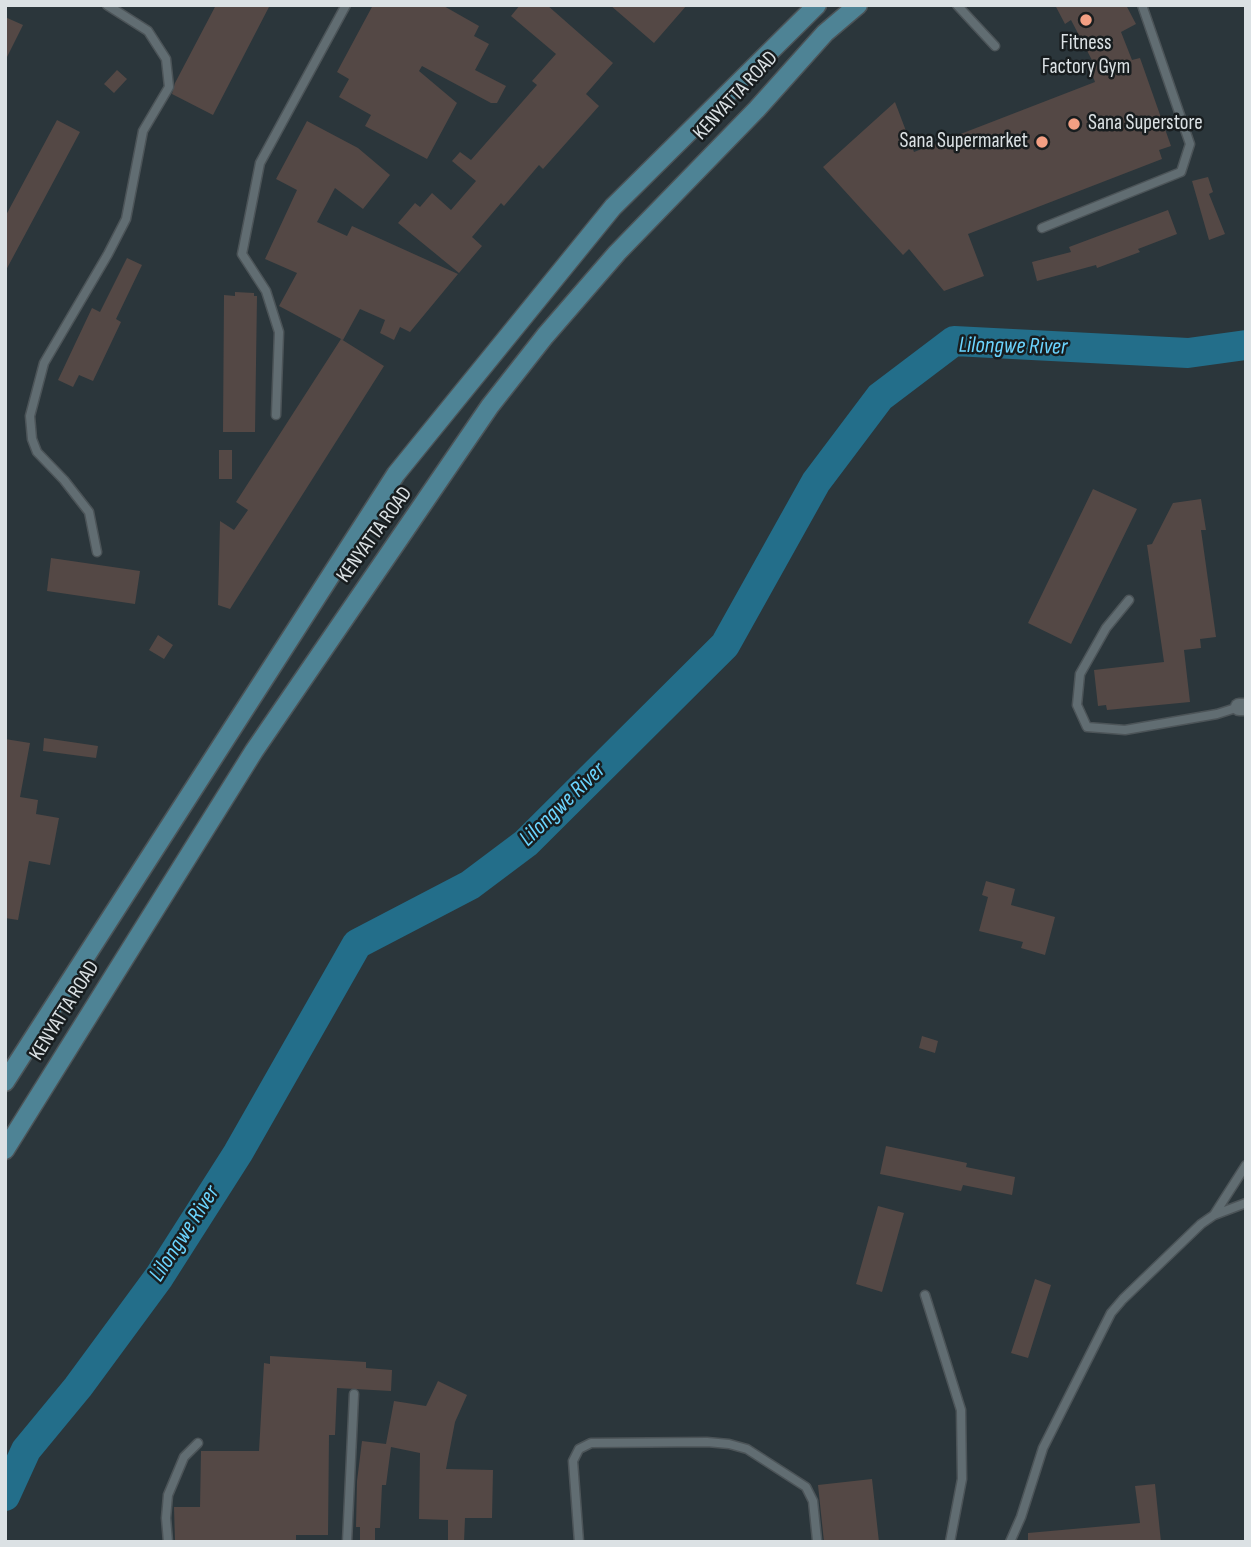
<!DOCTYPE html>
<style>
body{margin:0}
#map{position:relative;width:1251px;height:1547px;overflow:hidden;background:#2b363b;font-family:"Sofia Sans Condensed",sans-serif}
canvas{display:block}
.frame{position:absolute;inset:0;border:7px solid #dbe1e4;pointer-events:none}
</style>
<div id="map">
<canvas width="1251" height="1547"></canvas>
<div class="frame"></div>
</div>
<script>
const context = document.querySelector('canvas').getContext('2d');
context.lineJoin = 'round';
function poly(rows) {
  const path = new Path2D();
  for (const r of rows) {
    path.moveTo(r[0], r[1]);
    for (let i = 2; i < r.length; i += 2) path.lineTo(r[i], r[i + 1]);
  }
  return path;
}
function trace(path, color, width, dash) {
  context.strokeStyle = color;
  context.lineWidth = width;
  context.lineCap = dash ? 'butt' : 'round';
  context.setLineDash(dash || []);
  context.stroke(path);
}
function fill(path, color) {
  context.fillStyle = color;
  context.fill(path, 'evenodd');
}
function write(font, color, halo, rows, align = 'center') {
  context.font = font + ' "Sofia Sans Condensed",sans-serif';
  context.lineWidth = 5;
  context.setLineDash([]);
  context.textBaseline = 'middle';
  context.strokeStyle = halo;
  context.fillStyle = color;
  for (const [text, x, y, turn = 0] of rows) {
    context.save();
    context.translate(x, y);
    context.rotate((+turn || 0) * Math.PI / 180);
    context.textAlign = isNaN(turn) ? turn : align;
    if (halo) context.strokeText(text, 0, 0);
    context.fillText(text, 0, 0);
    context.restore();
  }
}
const river = poly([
 [5,1496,26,1450,78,1387,159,1277,238,1153,357,944,470,885,526,843,725,645,816,482,880,397,954,341,1188,353,1246,345]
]);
const building = poly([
 [216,5,270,5,213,115,172,94,175,83],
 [373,5,442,5,479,26,474,36,489,44,475,70,506,86,497,103,491,103,422,66,419,71,457,103,427,159,365,126,371,115,339,97,349,79,337,72],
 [520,5,547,5,613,63,586,94,599,106,543,169,539,165,504,206,501,203,472,237,482,246,459,273,398,223,415,203,420,207,432,193,451,210,476,181,452,161,460,152,471,160,537,85,532,81,556,54,511,16],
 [610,5,687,5,654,43],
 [1055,5,1126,5,1136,24,1121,32,1132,60,1140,58,1171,146,1159,150,1162,159,968,234,984,276,944,291,909,249,903,255,823,167,895,102,914,152,1095,82,1089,66,1094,64,1071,20,1065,24],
 [5,17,23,25,5,61],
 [117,70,127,79,114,93,104,84],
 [57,120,80,132,5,272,5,217],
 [307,121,358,148,390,175,363,209,335,188,317,222,347,236,352,226,458,274,410,332,400,327,394,340,380,333,385,320,360,309,343,340,279,306,297,273,265,259,297,190,276,179],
 [1208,177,1213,192,1209,194,1225,234,1209,240,1192,181],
 [1168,210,1177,234,1138,249,1140,252,1097,268,1096,265,1037,281,1032,262,1071,252,1069,247],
 [127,258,142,265,116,319,121,322,93,381,79,375,73,387,58,380,92,308,100,312],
 [235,292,254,293,254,296,257,296,255,432,223,432,224,295,235,296],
 [341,339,384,366,230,609,218,605,220,521,234,530,248,510,236,502],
 [219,450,232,450,232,479,219,479],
 [1093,489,1137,509,1071,644,1028,623],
 [1201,499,1206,530,1201,530,1216,637,1200,639,1201,648,1184,650,1190,702,1107,710,1106,705,1098,706,1094,670,1164,662,1147,545,1152,544,1173,503],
 [51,558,140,571,135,604,47,591],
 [158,635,173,645,164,659,149,650],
 [44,738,98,746,96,758,43,751],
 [5,739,30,743,20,797,38,800,36,814,59,818,50,865,29,861,18,920,5,918],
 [986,881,1015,889,1011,905,1055,917,1045,955,1021,948,1023,942,979,931,988,897,982,895],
 [922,1036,938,1041,935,1053,919,1048],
 [886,1146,967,1163,966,1167,1015,1177,1012,1195,963,1185,961,1191,880,1174],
 [878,1206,904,1213,882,1292,856,1284],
 [1035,1279,1051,1285,1028,1358,1011,1353],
 [270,1356,366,1362,366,1368,392,1370,391,1391,337,1388,335,1435,329,1435,328,1535,296,1535,296,1542,175,1542,174,1507,200,1507,201,1451,259,1451,264,1363,270,1364],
 [438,1381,467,1395,455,1422,446,1469,493,1470,492,1518,465,1518,464,1542,448,1542,448,1520,419,1519,420,1453,391,1447,386,1485,382,1485,380,1528,375,1528,375,1542,360,1542,360,1527,356,1527,357,1481,362,1441,386,1444,394,1401,426,1406],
 [872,1479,879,1542,824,1542,818,1485],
 [1155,1484,1161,1542,1028,1542,1028,1533,1140,1523,1135,1486]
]);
const service = poly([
 [957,5,995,46],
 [1042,228,1181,172,1190,144,1142,5],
 [276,415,279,332,266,291,242,254,260,163,346,5],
 [97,552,89,512,64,480,37,452,32,439,30,416,44,363,108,254,126,219,143,131,169,87,166,59,148,31,107,5],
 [1129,600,1106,628,1080,674,1077,705,1087,727,1125,730,1217,714,1239,707],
 [1214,1215,1246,1165],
 [925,1295,961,1410,962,1479,950,1542],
 [168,1542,166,1518,168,1495,184,1457,198,1443],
 [347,1542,354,1394],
 [579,1542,573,1461,579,1449,591,1443,707,1442,729,1444,747,1449,806,1487,813,1501,817,1540],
 [1010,1542,1021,1517,1043,1448,1111,1313,1123,1299,1201,1224,1214,1215,1246,1203]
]);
const minor = poly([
 [1239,707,1246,707]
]);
const secondary = poly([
 [5,1082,396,474,613,207,817,5],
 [5,1150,254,751,490,406,545,336,617,253,757,109,825,33,858,5]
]);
const markers = [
 [1086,20,7,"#f39f83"],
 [1074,124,7,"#f39f83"],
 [1042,142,7,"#f39f83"]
];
const poiNames = [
 ["Fitness",1086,44],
 ["Factory Gym",1086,68],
 ["Sana Superstore",1088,124,"left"],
 ["Sana Supermarket",1028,142,"right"]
];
const streetNames = [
 ["KENYATTA ROAD",736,96,-47],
 ["KENYATTA ROAD",375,535,-54],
 ["KENYATTA ROAD",65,1011,-58]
];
const waterNames = [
 ["Lilongwe River",1013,347,1],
 ["Lilongwe River",563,805,-44],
 ["Lilongwe River",185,1234,-57]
];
trace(river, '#236e8a', 30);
fill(building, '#544845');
trace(service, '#4c5458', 11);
trace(minor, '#4c5458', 19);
trace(secondary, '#4c5458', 21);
trace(service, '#616d72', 8);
trace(minor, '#616d72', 16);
trace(secondary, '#4e8395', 18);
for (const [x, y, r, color] of markers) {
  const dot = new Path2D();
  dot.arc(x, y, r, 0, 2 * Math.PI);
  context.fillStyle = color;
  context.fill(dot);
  trace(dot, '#181d1f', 2.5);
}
write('21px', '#dbe1e4', '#181d1f', poiNames);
write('21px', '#dbe1e4', '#181d1f', streetNames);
write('italic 23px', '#6bd4fe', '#181d1f', waterNames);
</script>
